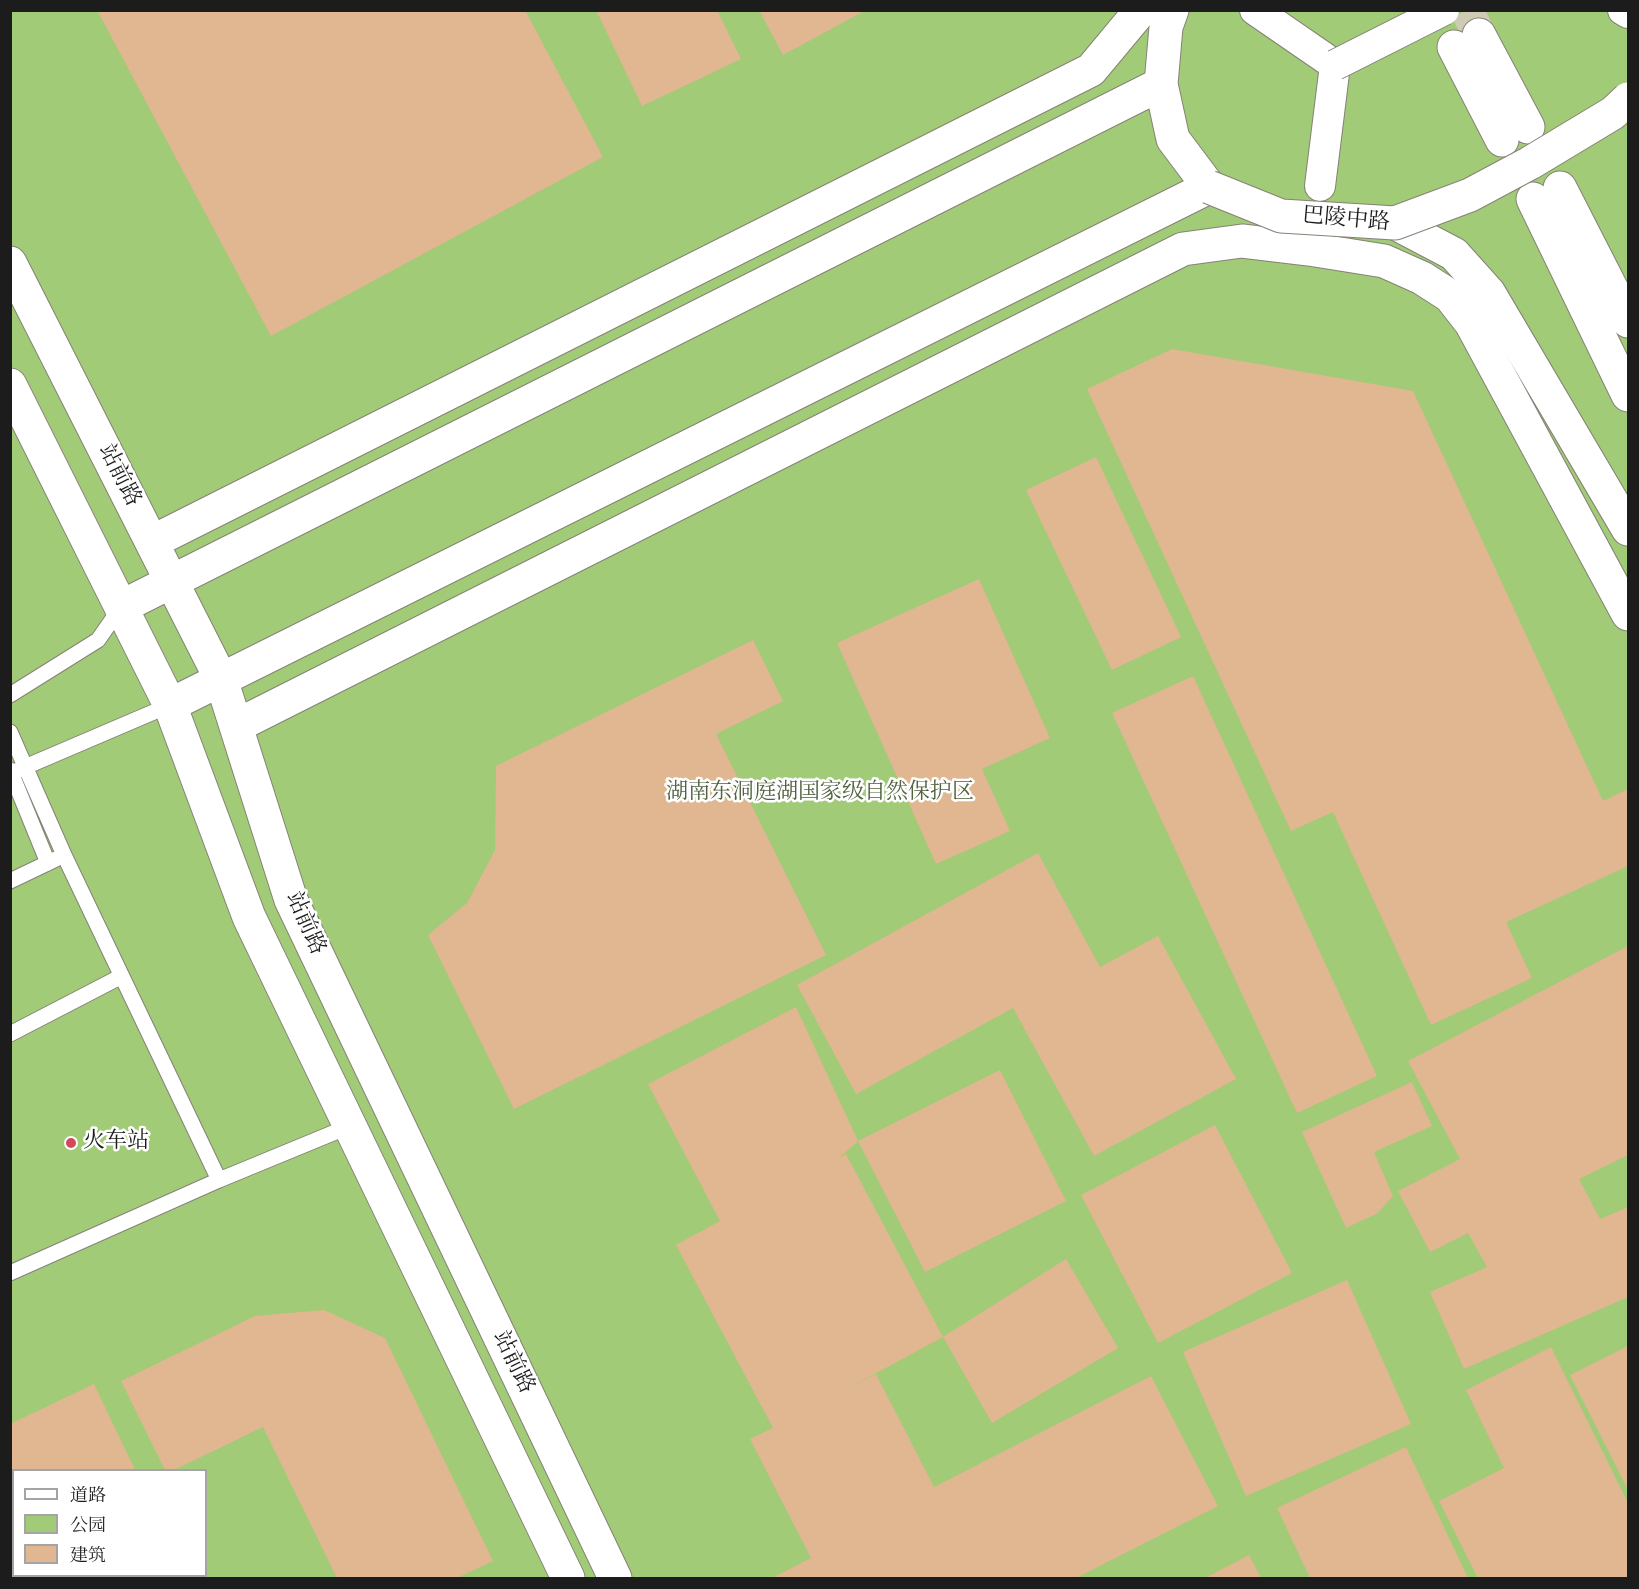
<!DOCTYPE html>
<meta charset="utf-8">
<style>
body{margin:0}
#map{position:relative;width:1639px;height:1589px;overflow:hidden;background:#eee9cf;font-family:Vollkorn,"Noto Serif SC",serif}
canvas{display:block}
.frame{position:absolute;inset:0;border:12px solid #1c1c1c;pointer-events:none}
.legend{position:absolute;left:12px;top:1469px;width:195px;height:108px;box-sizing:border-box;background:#fff;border:2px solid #a4a4a4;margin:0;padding:8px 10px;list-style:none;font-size:18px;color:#1c1c1c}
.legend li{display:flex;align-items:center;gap:12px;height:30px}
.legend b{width:30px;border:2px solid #a4a4a4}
</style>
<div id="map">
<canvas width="1639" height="1589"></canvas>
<div class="frame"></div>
<ul class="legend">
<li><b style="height:8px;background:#fff"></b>道路</li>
<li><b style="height:16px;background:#a1cb77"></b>公园</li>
<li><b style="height:16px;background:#e0b790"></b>建筑</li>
</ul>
</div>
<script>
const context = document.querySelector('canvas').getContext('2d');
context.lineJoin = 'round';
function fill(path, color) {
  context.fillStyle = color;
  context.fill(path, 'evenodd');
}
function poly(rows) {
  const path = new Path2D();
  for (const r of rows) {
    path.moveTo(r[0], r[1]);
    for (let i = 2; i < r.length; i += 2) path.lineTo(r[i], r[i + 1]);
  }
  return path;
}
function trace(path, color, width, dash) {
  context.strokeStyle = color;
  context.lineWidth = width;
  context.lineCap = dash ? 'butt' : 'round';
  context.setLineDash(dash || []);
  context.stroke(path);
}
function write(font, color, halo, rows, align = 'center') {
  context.font = font + ' Vollkorn,"Noto Serif SC",serif';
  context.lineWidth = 5;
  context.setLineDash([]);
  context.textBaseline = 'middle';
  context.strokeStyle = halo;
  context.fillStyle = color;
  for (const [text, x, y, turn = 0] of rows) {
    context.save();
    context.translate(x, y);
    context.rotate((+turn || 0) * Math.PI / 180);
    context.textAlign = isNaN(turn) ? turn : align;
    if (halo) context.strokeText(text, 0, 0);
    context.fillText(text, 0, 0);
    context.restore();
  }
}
const green = poly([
 [11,11,1628,11,1628,1578,11,1578],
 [14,1470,206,1470,206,1576,14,1576]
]);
const building = poly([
 [97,10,525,10,603,157,271,336],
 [596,10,717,10,741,59,642,106],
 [759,10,866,10,783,55],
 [1172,349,1413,391,1603,801,1628,789,1628,866,1506,922,1532,978,1431,1025,1333,812,1291,831,1087,389],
 [1096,457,1181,637,1112,670,1026,490],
 [979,579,1050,738,982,769,1010,831,936,864,837,643],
 [753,640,783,701,716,734,826,955,514,1109,428,935,467,903,495,850,496,766],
 [1193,676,1377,1076,1297,1113,1112,713],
 [1038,853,1100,967,1158,936,1236,1079,1094,1156,1013,1008,856,1094,797,985],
 [1628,946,1628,1155,1579,1179,1600,1219,1628,1207,1628,1297,1464,1369,1430,1292,1487,1267,1468,1233,1430,1252,1398,1191,1460,1159,1408,1061],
 [796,1007,858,1141,838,1159,846,1154,943,1337,847,1389,876,1374,934,1487,1151,1376,1218,1506,1076,1578,772,1578,811,1558,750,1439,773,1428,676,1245,720,1221,648,1084],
 [1000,1070,1066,1201,925,1272,858,1141],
 [1412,1082,1432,1126,1374,1152,1393,1196,1378,1213,1346,1228,1302,1132],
 [1215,1125,1292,1273,1158,1343,1081,1195],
 [1066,1259,1118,1348,992,1423,943,1337],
 [1347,1280,1411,1424,1246,1496,1183,1352],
 [324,1310,385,1338,493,1561,457,1578,337,1578,263,1427,174,1470,165,1470,121,1381,255,1316],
 [1628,1346,1628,1490,1570,1375],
 [1551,1347,1628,1503,1628,1578,1478,1578,1439,1501,1504,1468,1466,1390],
 [94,1384,135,1470,14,1470,14,1576,27,1576,20,1578,10,1578,10,1424],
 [1406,1447,1468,1578,1310,1578,1277,1508],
 [1249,1555,1261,1578,1205,1578],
 [46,1576,119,1576,120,1578,48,1578]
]);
const primaryTunnel = poly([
 [1467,10,1479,35]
]);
const lane = poly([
 [10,695,98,640,121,607],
 [10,732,64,855,219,1180],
 [10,770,48,863],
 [10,774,25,767,170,705],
 [10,881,56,859],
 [10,1034,120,977],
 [10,1273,219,1180,350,1126]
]);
const street = poly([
 [1255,10,1335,65,1320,186],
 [1623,10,1628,13]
]);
const secondary = poly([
 [10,263,221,679,291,900,615,1578],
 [10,385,170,705,249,917,568,1578],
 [152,542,1091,70,1141,10],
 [236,726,1183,249,1242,241,1309,249,1384,261,1422,278,1450,296,1471,323,1628,614]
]);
const primary = poly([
 [1479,35,1528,127],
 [1454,47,1502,140],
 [1560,188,1628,321],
 [1533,199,1628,395],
 [1395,223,1454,254,1489,293,1628,529],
 [121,607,1161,84],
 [170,705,1209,187,1173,139,1161,84,1166,27,1172,10]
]);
const streetBridge = poly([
 [1335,65,1444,10]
]);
const primaryBridge = poly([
 [1209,187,1281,216,1395,223,1470,195,1530,163,1613,113,1628,99]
]);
const markers = [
 [71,1143,6,"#d1495b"]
];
const streetNames = [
 ["巴陵中路",1346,221,5],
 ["站前路",118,476,63],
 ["站前路",304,924,66],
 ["站前路",512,1363,64]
];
const parkNames = [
 ["湖南东洞庭湖国家级自然保护区",820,794]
];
const poiNames = [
 ["火车站",83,1143]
];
fill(green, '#a1cb77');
fill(building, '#e0b790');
trace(primaryTunnel, '#cecab4', 33, [33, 16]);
trace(lane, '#858276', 17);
trace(street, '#858276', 32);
trace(secondary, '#858276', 35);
trace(primary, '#858276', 35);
trace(lane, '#fff', 15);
trace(street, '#fff', 30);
trace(secondary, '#fff', 33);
trace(primary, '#fff', 33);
trace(streetBridge, '#858276', 32, []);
trace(primaryBridge, '#858276', 35, []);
trace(streetBridge, '#fff', 30);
trace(primaryBridge, '#fff', 33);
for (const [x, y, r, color] of markers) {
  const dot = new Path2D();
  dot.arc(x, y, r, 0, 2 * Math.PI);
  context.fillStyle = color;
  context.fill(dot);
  trace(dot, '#fff', 2);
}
write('22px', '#1c1c1c', '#fff', streetNames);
write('22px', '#516240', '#fff', parkNames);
write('22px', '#1c1c1c', '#fff', poiNames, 'left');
</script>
